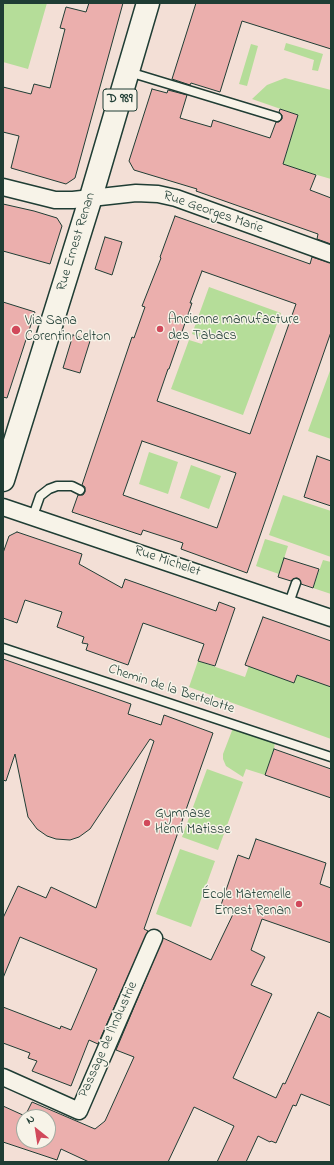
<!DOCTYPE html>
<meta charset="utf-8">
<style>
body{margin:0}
#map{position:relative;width:334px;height:1165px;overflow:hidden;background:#f3dfd6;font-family:"Indie Flower",sans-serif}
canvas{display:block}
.frame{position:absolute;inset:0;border:4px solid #1f3d34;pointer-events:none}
.north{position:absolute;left:16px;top:1109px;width:40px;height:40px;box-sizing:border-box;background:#f7f3e8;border:1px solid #a1aaa0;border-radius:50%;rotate:330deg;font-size:11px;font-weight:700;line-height:16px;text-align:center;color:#1f3d34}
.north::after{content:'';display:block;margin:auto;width:14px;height:18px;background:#d1495b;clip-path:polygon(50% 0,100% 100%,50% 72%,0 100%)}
</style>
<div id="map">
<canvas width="334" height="1165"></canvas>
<div class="frame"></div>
<div class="north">N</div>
</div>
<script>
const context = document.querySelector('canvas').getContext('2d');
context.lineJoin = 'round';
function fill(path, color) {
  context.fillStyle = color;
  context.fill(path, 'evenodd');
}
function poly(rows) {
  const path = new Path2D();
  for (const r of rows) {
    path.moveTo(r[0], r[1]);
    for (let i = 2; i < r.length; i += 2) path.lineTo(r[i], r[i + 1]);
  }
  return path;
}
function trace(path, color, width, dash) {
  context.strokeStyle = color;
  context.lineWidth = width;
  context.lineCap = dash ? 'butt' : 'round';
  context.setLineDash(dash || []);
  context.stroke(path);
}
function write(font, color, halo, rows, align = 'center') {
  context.font = font + ' "Indie Flower",sans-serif';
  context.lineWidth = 3;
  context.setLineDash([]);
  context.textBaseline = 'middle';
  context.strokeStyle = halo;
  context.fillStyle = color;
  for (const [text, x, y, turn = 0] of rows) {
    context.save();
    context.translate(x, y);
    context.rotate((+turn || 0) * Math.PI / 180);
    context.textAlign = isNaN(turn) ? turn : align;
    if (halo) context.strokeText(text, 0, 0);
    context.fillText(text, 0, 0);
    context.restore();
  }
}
const green = poly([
 [3,3,47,3,28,69,3,62],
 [286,43,323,54,318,71,312,70,314,60,284,50],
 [251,44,258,46,247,86,239,84],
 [285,78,331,90,331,179,283,165,298,115,252,99,267,85],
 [209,287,281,313,243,415,171,389,189,340,202,344,204,338,192,334],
 [331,368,331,439,308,431],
 [149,452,178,462,168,494,139,484],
 [191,465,221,476,209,509,180,498],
 [283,495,331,511,331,557,269,535],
 [265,539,288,546,279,574,256,566],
 [323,560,331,562,331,594,313,588],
 [252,657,278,666,275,676,294,683,300,668,331,681,331,739,189,687,198,661,245,677],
 [233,728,275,742,274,749,265,775,246,769,243,777,226,766,223,759,223,754],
 [207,769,243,782,218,850,182,837],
 [180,849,215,861,191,927,156,914]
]);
const building = poly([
 [89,3,123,3,75,178,66,184,11,168,19,136,3,132,3,87,31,94,34,84,50,88,65,29,60,28,66,7,86,12,89,3],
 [196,3,331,3,331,49,242,21,220,92,191,83,190,85,172,79,196,3],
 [152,89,167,93,168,90,187,95,180,118,211,127,213,120,270,138,276,122,279,122,282,119,282,115,279,112,280,109,298,115,283,164,316,175,310,190,331,198,331,244,317,239,318,234,196,191,197,189,134,170,129,161,152,89],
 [3,204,34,211,57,218,62,226,50,264,3,251,3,204],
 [175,216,310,264,312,257,331,263,331,332,247,573,181,549,183,543,143,530,141,535,72,512,78,495,83,495,85,492,85,487,82,485,132,337,134,338,145,307,142,306,161,258,160,257,175,216],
 [202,271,296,304,250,434,157,401,168,369,169,369,192,303,190,303,202,271],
 [142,441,236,473,217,528,123,495,142,441],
 [105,237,122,242,112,275,95,269,105,237],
 [3,302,35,312,7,398,3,397,3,302],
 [73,335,90,341,80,373,63,368,73,335],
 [317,456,331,461,331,506,304,497,317,456],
 [17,532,82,554,79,564,122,588,125,579,216,611,219,602,235,608,215,666,198,661,204,644,143,623,128,665,86,650,88,644,82,643,84,637,57,627,62,612,25,600,17,623,3,618,3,553,9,536,17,532],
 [284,558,319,569,313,588,301,584,300,580,297,578,293,579,291,581,278,577,284,558],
 [263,617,331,641,331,687,297,675,294,683,245,665,263,617],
 [3,659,131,704,128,714,161,725,164,715,213,733,144,929,148,931,98,1044,89,1040,71,1086,32,1071,37,1061,28,1058,30,1053,3,1043,3,1007,60,1029,61,1026,71,1030,97,969,20,937,3,978,3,918,18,886,46,898,51,887,96,908,154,741,150,739,90,829,79,837,70,840,56,839,47,836,37,829,28,817,15,754,6,781,3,780,3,659],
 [274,749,331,769,331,798,265,775,274,749],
 [256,839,326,863,320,884,331,888,331,943,262,919,251,950,265,957,251,985,272,994,233,1078,276,1098,283,1083,285,1084,318,1012,331,1018,331,1106,301,1094,296,1106,293,1105,276,1143,271,1141,270,1142,258,1136,246,1162,217,1162,234,1126,194,1107,168,1162,89,1162,61,1149,57,1160,3,1142,3,1106,25,1116,32,1102,95,1129,105,1121,134,1057,116,1050,163,938,211,960,235,910,221,905,238,855,249,859,256,839],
 [24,1117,48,1117,48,1141,24,1141,24,1117]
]);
const lane = poly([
 [129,72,277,117],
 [33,516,40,496,49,489,57,486,72,486,80,490],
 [289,603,296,583],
 [3,648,331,757]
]);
const street = poly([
 [3,187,55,200,73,200,136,193,158,194,176,198,331,254],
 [3,507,331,618],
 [3,1077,79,1111,154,938]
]);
const primary = poly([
 [3,480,91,197,148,3]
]);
const markers = [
 [160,329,4,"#d1495b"],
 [16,330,5,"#d1495b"],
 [147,823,4,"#d1495b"],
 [299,904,4,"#d1495b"]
];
const shields = [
 [120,100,34]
];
const shieldNames = [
 ["D 989",120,100]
];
const streetNames = [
 ["Rue Georges Marie",213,213,19],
 ["Rue Ernest Renan",77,242,-73],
 ["Rue Michelet",167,562,19],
 ["Chemin de la Bertelotte",171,690,18],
 ["Passage de l'Industrie",109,1040,-66]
];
const poiNames = [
 ["Ancienne manufacture",168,321],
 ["des Tabacs",168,337],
 ["Via Sana",25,322],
 ["Corentin Celton",25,338],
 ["Gymnase",155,815],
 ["Henri Matisse",155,831],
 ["École Maternelle",291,896,"right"],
 ["Ernest Renan",291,912,"right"]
];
fill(green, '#b5dd99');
fill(building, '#ebafad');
trace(building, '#1f3d34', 1);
trace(lane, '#1f3d34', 11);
trace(street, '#1f3d34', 19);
trace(primary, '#1f3d34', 25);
trace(lane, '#f7f3e8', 8);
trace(street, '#f7f3e8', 16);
trace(primary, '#f7f3e8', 22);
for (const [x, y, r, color] of markers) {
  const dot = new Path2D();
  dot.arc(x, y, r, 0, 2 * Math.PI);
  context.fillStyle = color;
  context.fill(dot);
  trace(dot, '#f7f3e8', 1.5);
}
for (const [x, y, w] of shields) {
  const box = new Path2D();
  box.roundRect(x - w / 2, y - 11, w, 22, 3);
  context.fillStyle = '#f7f3e8';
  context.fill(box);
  trace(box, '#1f3d34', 1);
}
write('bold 13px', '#1f3d34', null, shieldNames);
write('14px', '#1f3d34', '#f7f3e8', streetNames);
write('14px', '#1f3d34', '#f7f3e8', poiNames, 'left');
</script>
